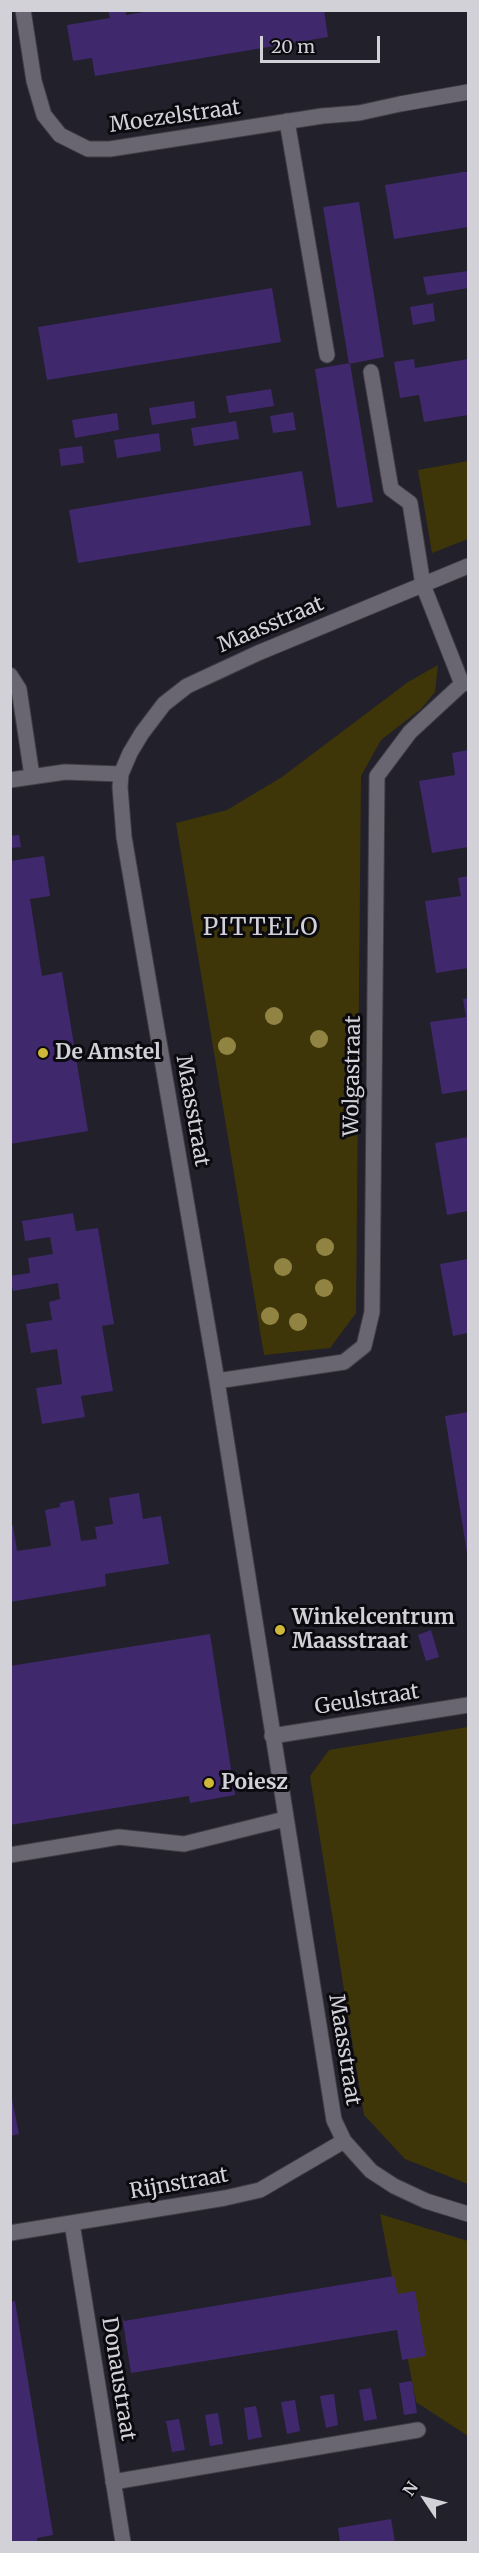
<!DOCTYPE html>
<style>
body{margin:0}
#map{position:relative;width:479px;height:2553px;overflow:hidden;background:#22202a;font-family:Merriweather,serif}
canvas{display:block}
.frame{position:absolute;inset:0;border:12px solid #d3d1d8;pointer-events:none}
.north{position:absolute;left:395px;top:2469px;width:60px;height:60px;-webkit-text-stroke:4px #0b0a0f;paint-order:stroke;rotate:305deg;font-size:16px;font-weight:700;line-height:24px;text-align:center;color:#d3d1d8}
.north::after{content:'';display:block;margin:auto;width:21px;height:27px;background:#d3d1d8;clip-path:polygon(50% 0,100% 100%,50% 72%,0 100%)}
.scale{position:absolute;left:260px;top:36px;width:120px;height:27px;box-sizing:border-box;border:3px solid #d3d1d8;border-top:0;padding-left:8px;font-size:18px;line-height:21px;white-space:nowrap;color:#d3d1d8;-webkit-text-stroke:4px #0b0a0f;paint-order:stroke}
</style>
<div id="map">
<canvas width="479" height="2553"></canvas>
<div class="frame"></div>
<div class="north">N</div>
<div class="scale">20 m</div>
</div>
<script>
const context = document.querySelector('canvas').getContext('2d');
context.lineJoin = 'round';
function fill(path, color) {
  context.fillStyle = color;
  context.fill(path, 'evenodd');
}
function poly(rows) {
  const path = new Path2D();
  for (const r of rows) {
    path.moveTo(r[0], r[1]);
    for (let i = 2; i < r.length; i += 2) path.lineTo(r[i], r[i + 1]);
  }
  return path;
}
function trace(path, color, width, dash) {
  context.strokeStyle = color;
  context.lineWidth = width;
  context.lineCap = dash ? 'butt' : 'round';
  context.setLineDash(dash || []);
  context.stroke(path);
}
function write(font, color, halo, rows, align = 'center') {
  context.font = font + ' Merriweather,serif';
  context.lineWidth = 6;
  context.setLineDash([]);
  context.textBaseline = 'middle';
  context.strokeStyle = halo;
  context.fillStyle = color;
  for (const [text, x, y, turn = 0] of rows) {
    context.save();
    context.translate(x, y);
    context.rotate((+turn || 0) * Math.PI / 180);
    context.textAlign = isNaN(turn) ? turn : align;
    if (halo) context.strokeText(text, 0, 0);
    context.fillText(text, 0, 0);
    context.restore();
  }
}
const green = poly([
 [468,461,468,539,432,553,418,470],
 [438,665,435,692,421,709,381,740,361,776,356,1313,330,1348,264,1355,176,823,227,810,282,777,408,682],
 [468,1727,468,2184,405,2159,364,2115,310,1776,329,1750],
 [380,2214,468,2241,468,2436,416,2402]
]);
const building = poly([
 [108,10,126,10,126,15,156,10,324,10,328,37,95,76,92,58,73,61,67,25,110,18],
 [463,172,468,172,468,227,394,239,385,185],
 [359,202,384,357,349,364,323,207],
 [468,271,468,288,427,295,423,277],
 [272,288,281,342,47,380,38,327],
 [433,303,435,321,413,325,410,307],
 [414,359,415,368,468,359,468,415,424,422,419,395,400,398,394,362],
 [350,363,373,502,337,508,315,369],
 [271,389,274,406,229,413,226,396],
 [194,401,196,418,152,425,149,408],
 [293,412,296,430,273,433,270,416],
 [117,413,119,430,75,438,72,420],
 [236,421,239,439,194,446,191,428],
 [159,433,161,451,117,458,114,440],
 [82,446,84,463,61,466,59,449],
 [302,471,311,525,78,563,69,510],
 [468,750,468,847,432,853,419,781,455,775,452,753],
 [19,835,21,847,10,848,10,836],
 [44,856,50,896,30,899,42,976,62,972,88,1131,10,1144,10,861],
 [468,876,468,968,436,973,425,901,461,896,458,878],
 [468,998,468,1090,442,1094,430,1022,466,1017,463,999],
 [468,1137,468,1211,447,1215,435,1143],
 [73,1213,76,1231,98,1228,114,1324,102,1326,113,1391,81,1396,85,1417,42,1424,36,1388,62,1384,57,1349,31,1353,26,1324,52,1320,49,1302,60,1299,58,1283,13,1291,10,1276,30,1273,28,1258,53,1254,50,1237,25,1241,22,1221],
 [468,1259,468,1333,453,1336,440,1264],
 [468,1412,468,1553,467,1553,445,1416],
 [139,1493,143,1519,161,1516,169,1564,105,1574,106,1586,10,1602,10,1526,13,1526,17,1551,51,1546,45,1510,60,1507,60,1503,74,1500,81,1541,97,1539,95,1527,113,1524,109,1498],
 [431,1630,439,1657,426,1661,418,1635],
 [210,1634,235,1795,190,1803,189,1796,10,1825,10,1666],
 [10,2089,19,2134,10,2136],
 [394,2276,398,2294,415,2291,426,2356,402,2360,397,2330,131,2373,122,2316,124,2321],
 [15,2301,53,2535,37,2538,37,2542,10,2542,10,2302],
 [412,2381,417,2413,404,2415,399,2383],
 [371,2388,377,2419,364,2421,359,2390],
 [334,2394,338,2425,326,2428,320,2396],
 [295,2400,300,2431,287,2434,281,2402],
 [256,2406,262,2437,248,2440,244,2408],
 [218,2413,223,2444,210,2446,205,2415],
 [179,2419,185,2450,172,2452,166,2421],
 [391,2519,395,2542,340,2542,338,2528]
]);
const minor = poly([
 [23,10,34,81,44,115,60,135,88,149,110,149,322,116,359,113,400,104,468,92],
 [287,121,327,355],
 [371,372,391,489,410,503,423,585,462,684],
 [468,566,258,653,187,686,164,704,142,733,130,753,121,774,120,787,124,837,217,1381,334,2120,344,2141,371,2171,394,2186,426,2201,468,2214],
 [10,675,19,689,32,776],
 [10,780,65,772,121,774],
 [217,1381,344,1362,364,1346,372,1312,377,776,410,732,462,684,468,683],
 [272,1736,468,1705],
 [10,1855,119,1837,184,1844,285,1819],
 [72,2223,123,2542],
 [10,2233,225,2198,260,2190,344,2141],
 [113,2482,418,2430]
]);
const trees = [
 [274,1016],
 [319,1039],
 [227,1046],
 [325,1247],
 [283,1267],
 [324,1288],
 [270,1316],
 [298,1322]
];
const markers = [
 [43,1053,6,"#cfb837"],
 [280,1630,6,"#cfb837"],
 [209,1783,6,"#cfb837"]
];
const streetNames = [
 ["Moezelstraat",175,117,-8],
 ["Maasstraat",271,625,-23],
 ["Wolgastraat",353,1076,-89],
 ["Maasstraat",192,1111,80],
 ["Geulstraat",367,1700,-9],
 ["Maasstraat",344,2050,81],
 ["Rijnstraat",179,2184,-10],
 ["Donaustraat",118,2379,81]
];
const poiNames = [
 ["De Amstel",55,1053],
 ["Winkelcentrum",292,1618],
 ["Maasstraat",292,1642],
 ["Poiesz",221,1783]
];
const quarterNames = [
 ["PITTELO",261,928]
];
fill(green, '#3e3609');
fill(building, '#40286d');
trace(minor, '#403d45', 17);
trace(minor, '#696672', 15);
context.fillStyle = '#918443';
for (const [x, y] of trees) {
  context.beginPath();
  context.arc(x, y, 9, 0, 2 * Math.PI);
  context.fill();
}
for (const [x, y, r, color] of markers) {
  const dot = new Path2D();
  dot.arc(x, y, r, 0, 2 * Math.PI);
  context.fillStyle = color;
  context.fill(dot);
  trace(dot, '#0b0a0f', 2);
}
write('21px', '#d3d1d8', '#0b0a0f', streetNames);
write('bold 21px', '#d3d1d8', '#0b0a0f', poiNames, 'left');
context.letterSpacing = '1.5px';
write('24px', '#d3d1d8', '#0b0a0f', quarterNames);
context.letterSpacing = '0px';
</script>
